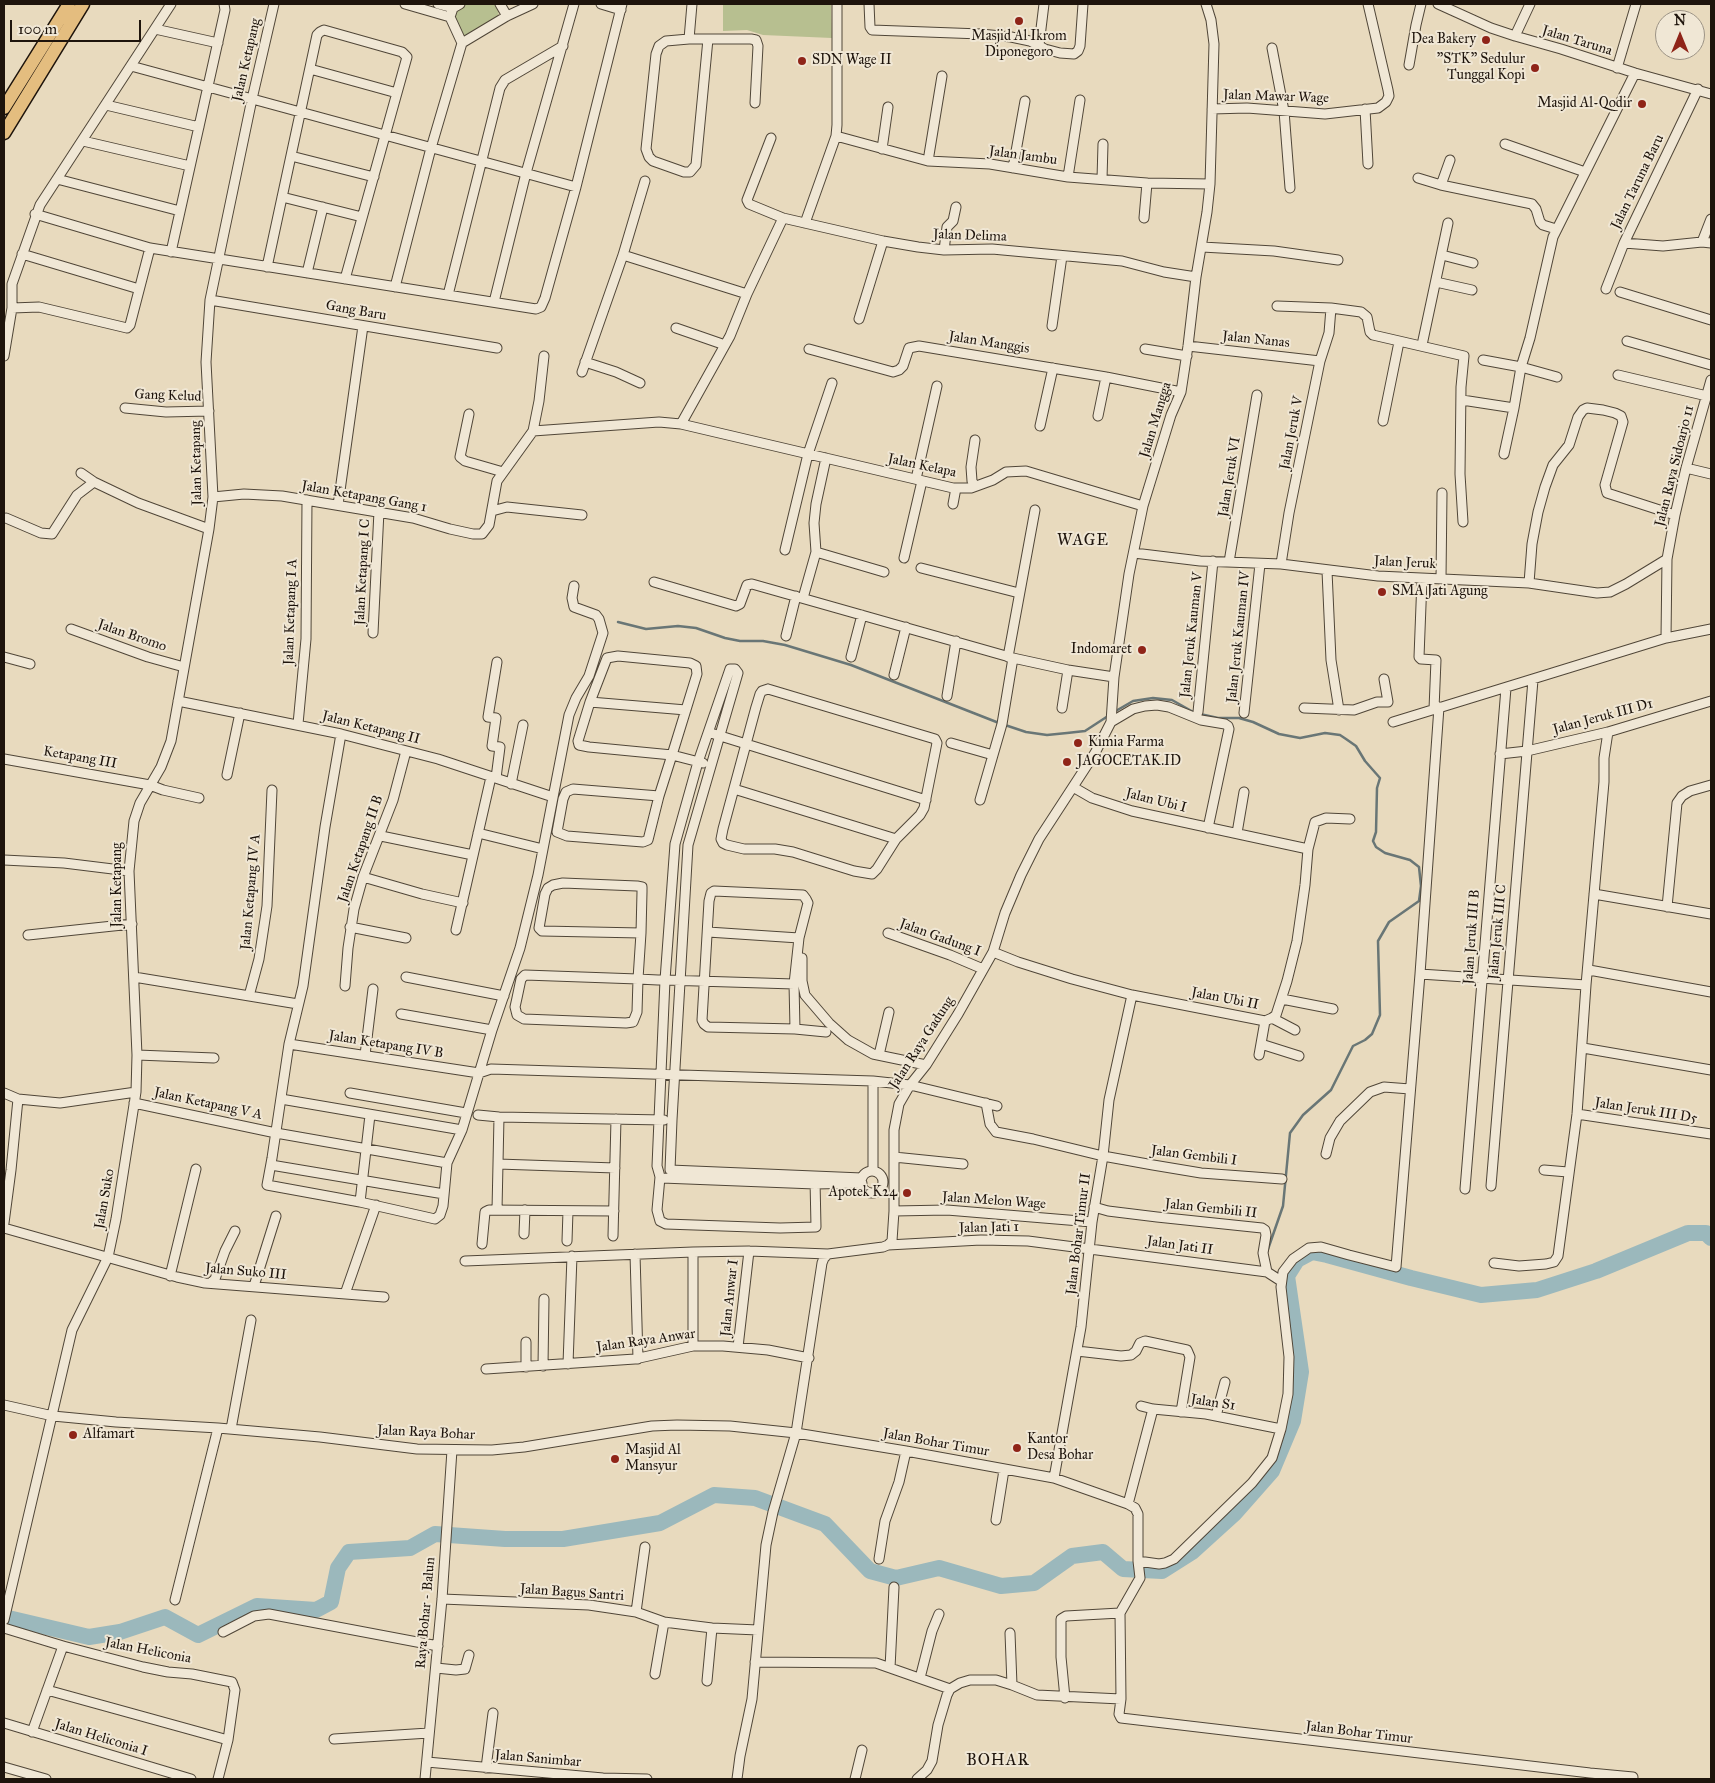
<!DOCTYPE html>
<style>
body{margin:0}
#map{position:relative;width:1715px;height:1783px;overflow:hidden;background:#e8dabe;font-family:"IM FELL Great Primer",serif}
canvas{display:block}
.frame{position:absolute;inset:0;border:5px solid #1e140c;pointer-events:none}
.north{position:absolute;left:1655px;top:10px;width:50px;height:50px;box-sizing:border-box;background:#f0e7d5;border:1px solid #9c9385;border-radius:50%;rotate:0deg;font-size:14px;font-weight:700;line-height:20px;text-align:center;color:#1e140c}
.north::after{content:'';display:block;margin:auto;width:18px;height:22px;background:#8f2418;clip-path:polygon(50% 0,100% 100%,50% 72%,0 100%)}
.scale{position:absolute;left:10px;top:20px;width:131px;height:22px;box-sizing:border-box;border:2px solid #1e140c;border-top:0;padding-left:6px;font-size:15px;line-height:18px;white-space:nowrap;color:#1e140c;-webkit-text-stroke:4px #f0e7d5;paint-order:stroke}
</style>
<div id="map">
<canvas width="1715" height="1783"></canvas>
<div class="frame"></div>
<div class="north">N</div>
<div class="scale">100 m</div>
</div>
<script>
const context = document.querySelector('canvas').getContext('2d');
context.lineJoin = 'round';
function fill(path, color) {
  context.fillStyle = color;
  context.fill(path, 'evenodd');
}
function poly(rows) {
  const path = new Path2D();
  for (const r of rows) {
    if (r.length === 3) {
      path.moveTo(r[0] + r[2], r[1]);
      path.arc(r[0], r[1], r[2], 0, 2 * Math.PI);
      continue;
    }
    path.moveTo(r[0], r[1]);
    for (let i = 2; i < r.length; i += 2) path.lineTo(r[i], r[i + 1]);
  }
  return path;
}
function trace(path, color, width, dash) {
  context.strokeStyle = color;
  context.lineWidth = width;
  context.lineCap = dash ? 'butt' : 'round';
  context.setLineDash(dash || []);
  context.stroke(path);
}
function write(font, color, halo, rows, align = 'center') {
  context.font = font + ' "IM FELL Great Primer",serif';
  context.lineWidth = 4;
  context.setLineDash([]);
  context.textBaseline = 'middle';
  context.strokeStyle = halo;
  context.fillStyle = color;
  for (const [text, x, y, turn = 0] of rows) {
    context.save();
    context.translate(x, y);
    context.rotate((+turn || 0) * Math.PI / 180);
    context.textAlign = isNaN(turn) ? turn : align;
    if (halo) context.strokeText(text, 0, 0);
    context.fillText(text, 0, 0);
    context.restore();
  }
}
const green = poly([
 [464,4,496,4,499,9,498,18,468,37,460,33,453,17,458,8],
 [723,4,831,4,832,38,763,35,747,30,723,31]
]);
const stream = poly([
 [618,622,646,629,678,626,696,628,725,638,740,641,763,641,785,645,851,665,999,723],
 [1114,712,1133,701,1153,698,1172,700,1195,713],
 [1200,714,1218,718,1239,718,1253,722,1279,734,1300,738,1325,733,1340,735,1346,739,1356,746,1365,761,1380,778,1377,788,1376,832,1373,841,1376,847,1385,853,1410,860,1419,867,1421,886,1419,901,1389,922,1378,941,1380,1015,1372,1034,1365,1040,1353,1046,1331,1090,1303,1115,1290,1133,1283,1206,1267,1252],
 [1005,725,1026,732,1047,735,1067,733,1085,731,1108,716]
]);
const river = poly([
 [4,1617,89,1637,120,1632,165,1617,198,1635,257,1606,316,1610,331,1602,338,1568,349,1552,410,1548,435,1534,505,1539,563,1539,660,1523,714,1495,755,1498,825,1524,870,1571,896,1578,939,1568,1001,1586,1034,1583,1072,1556,1103,1552,1123,1569,1162,1571,1192,1552,1235,1513,1272,1471,1293,1421,1301,1372,1287,1276,1297,1260,1312,1252,1327,1255,1411,1278,1481,1295,1537,1290,1596,1271,1688,1233,1706,1233,1711,1238]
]);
const minor = poly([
 [438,4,453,8],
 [500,4,507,16],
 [601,4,621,10],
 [869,4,870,27,872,30,981,34,1011,37,1030,41,1045,49,1060,53,1074,54,1078,51,1080,46,1083,4],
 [1438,4,1491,28,1515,36,1561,49,1635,73,1711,94],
 [450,17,453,8,460,4],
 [155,29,218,43],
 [1515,36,1530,4],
 [689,39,692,4],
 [708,39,696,165,690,172,684,172,653,161,649,157,646,149,656,54,659,46,666,41,689,39,751,39,756,40,758,46,755,103],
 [462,43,507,16,533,4],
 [1039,45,1044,4],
 [1272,48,1284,111,1290,188],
 [1409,65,1416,25,1421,4],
 [131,66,576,187],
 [1617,68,1636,4],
 [310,69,397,93],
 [106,105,199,127],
 [1212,109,1247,108,1325,114,1378,108,1386,102,1389,96,1388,90,1368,4],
 [1365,109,1368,164],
 [836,136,928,161,990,164,1068,177,1147,183,1210,184],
 [771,138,747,200,749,204,783,218,883,241,918,247,944,250,992,249,1122,261,1164,272,1196,277],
 [83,141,190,166],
 [1505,144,1585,172],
 [882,149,888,107],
 [291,156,374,177],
 [1450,160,1441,185,1532,204,1536,209,1540,222,1543,225,1556,229],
 [928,161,942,76],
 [1013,168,1025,101],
 [1068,177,1080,100],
 [1418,178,1441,185],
 [57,179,180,211],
 [1102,179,1103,144],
 [282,197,362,217],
 [35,214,150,248,536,309,541,307,545,298,576,187,622,4],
 [1144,218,1147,183],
 [805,223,836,136,837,125,837,4],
 [1702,242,1711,219],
 [1624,243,1663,246,1702,242,1711,243],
 [1202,247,1274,251,1338,260],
 [150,248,130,325,127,328,39,307,12,308,12,284,40,205,171,4],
 [944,250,947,227,953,221,956,207],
 [171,252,225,10,224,4],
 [22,254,139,289],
 [623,255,747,294,783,218],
 [1442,255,1473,263],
 [267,267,317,35,320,32,324,30,402,52,407,57,345,279],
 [307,273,323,207],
 [1436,282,1472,290],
 [395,287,431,148,462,43,450,17,405,4],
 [1606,289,1624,243,1698,89],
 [1620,292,1711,320],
 [448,295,500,88,505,80,563,46],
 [210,300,497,348],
 [494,302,526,173,574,4],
 [1277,306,1331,308,1361,312,1367,317,1370,332,1373,335,1464,356,1461,387,1460,474,1463,522],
 [859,319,883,241],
 [1052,326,1062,256],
 [676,328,725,345],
 [1627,341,1711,365],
 [1422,345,1448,223],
 [1188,346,1320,361],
 [809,349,893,372,899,370,903,366,909,348,919,346,1106,377,1181,392],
 [1145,349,1187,356],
 [4,356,12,308],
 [1483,360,1521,367,1557,377],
 [585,362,616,372,640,383],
 [582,372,623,255,645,181],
 [1618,375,1707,396],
 [1462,400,1514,408,1521,367,1530,338,1553,237,1635,73],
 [125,408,166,412,209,411],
 [469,414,460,457,465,461,503,472],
 [1098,416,1106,377],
 [1383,421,1399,342],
 [681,424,730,336,747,294],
 [1040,426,1053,368],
 [533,431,659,422,681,424,953,488,971,488,993,480,1006,472,1026,471,1143,506],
 [1504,454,1514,408],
 [1686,468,1711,474],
 [81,473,94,482,138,503,209,529],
 [916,479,937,386],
 [975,486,972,481,971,467,975,440],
 [213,497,244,494,282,496,413,518,450,529,473,534,482,534,489,525,497,481,533,431,539,401,544,356],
 [953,504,956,488],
 [338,505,363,326],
 [492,511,507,507,582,515],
 [6,518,41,533,52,534,77,495,94,482],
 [785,550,808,454,832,383],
 [816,552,884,572],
 [1134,553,1200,561,1281,564,1378,576,1529,583,1597,593,1610,592,1626,584,1667,559],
 [904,558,922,481],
 [1229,562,1257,395],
 [1281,564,1289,513,1320,361,1329,333,1331,308],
 [921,568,1019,593],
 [1327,571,1331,660,1339,710],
 [1422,579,1419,657,1421,659,1436,660,1434,709],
 [1441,579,1442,493],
 [654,582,736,606,740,604,747,585,752,584,1013,658,1068,670,1114,677],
 [1529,583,1532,544,1538,512,1545,487,1553,465,1569,445,1578,417,1583,410,1587,408,1603,410,1615,413,1621,416,1623,422,1605,485,1607,493,1675,515],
 [803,598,816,552,814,523,816,504,826,458],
 [71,629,148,657,184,667],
 [373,633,379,511],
 [786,636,796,596],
 [1666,638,1667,559,1675,515,1686,468,1711,380],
 [4,657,30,664],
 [851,657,862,615],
 [1008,657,1035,510],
 [894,675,906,627],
 [768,689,935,739,937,743,924,808,920,815,896,839,877,869,872,874,854,871,793,852,775,849,744,849,727,845,723,843,721,839,723,829,756,707,760,694,762,691,768,689],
 [947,696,956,641],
 [178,701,341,734,438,759,553,797],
 [590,702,686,710],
 [1062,708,1068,670],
 [1304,708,1354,710,1377,702,1388,702,1384,679],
 [1198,712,1213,561],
 [1244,713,1260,564],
 [1111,722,1133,709,1145,706,1157,705,1169,707,1201,720,1225,724,1228,726,1229,729,1208,828],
 [1393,722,1666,638,1711,629],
 [298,724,306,639,307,500],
 [341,734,325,827,303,986,289,1044,272,1158,267,1185,360,1202,435,1219,440,1215,443,1206,447,1163,462,1130,492,1030,520,948,538,875,569,715,576,698,589,676,603,633,599,619,596,615,574,607,572,598,574,586],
 [714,734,926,800],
 [951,743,993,755],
 [1500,754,1527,751,1608,732,1711,701],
 [4,759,150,785,163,790,199,798],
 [227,775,240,713],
 [496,778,500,747,492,746,496,718,488,717,497,662],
 [511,784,523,725],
 [1073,787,1092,798,1132,811,1308,849],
 [734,789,896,839],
 [659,796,573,789,566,792,563,799,557,832,567,836,643,842,648,840,659,796,672,755,697,674,696,666,690,663,618,656,607,658,590,702,578,741,579,745,589,747,672,755,703,763],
 [980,800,1002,724,1013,658],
 [478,833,543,849],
 [1237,833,1244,792],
 [381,836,473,855],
 [4,860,64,863,129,871],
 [363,877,422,894,463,903],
 [1594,894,1711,914],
 [1667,907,1677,803,1682,796,1690,791,1711,785],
 [350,927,406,938],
 [456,930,491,777],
 [708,932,799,938],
 [641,933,542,931,539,928,545,894,548,888,553,885,563,883,637,886,642,887,642,892,641,933,638,979,637,1012,633,1022,626,1023,524,1019,517,1015,515,1007,517,998,521,979,525,975,638,979,658,980,665,980,794,984],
 [888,933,950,955,983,969],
 [28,935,132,924],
 [993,952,1018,962,1072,979,1132,995,1265,1021,1272,1018,1276,1015,1287,981,1297,941,1305,885,1308,849,1315,822,1326,818,1350,819],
 [802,958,802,981,805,995,829,1023,848,1040,873,1054,926,1065],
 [1589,970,1711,992],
 [1420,974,1586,985],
 [134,977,298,1004],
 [406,977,504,996],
 [345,986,348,948,354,909,363,877,393,800,406,751],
 [249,996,259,959,267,906,272,790],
 [1282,999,1333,1009],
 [401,1014,492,1030],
 [1272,1018,1295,1030],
 [795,1029,794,984,799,938,808,903,806,899,803,895,714,891,711,893,709,901,702,1020,704,1024,708,1027,795,1029,826,1032],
 [289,1044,479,1073,491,1069,873,1081,910,1085,997,1106],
 [1261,1044,1299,1056],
 [1583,1048,1711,1070],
 [137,1055,214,1058],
 [365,1055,373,989],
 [879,1055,889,1012],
 [1259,1055,1265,1021],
 [873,1081,873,1171],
 [4,1093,18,1099,60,1103,136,1092],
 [350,1093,466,1113],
 [281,1099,462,1130],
 [134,1103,276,1133,447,1163],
 [986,1103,990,1124,996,1132,1033,1139,1103,1156,1153,1165,1201,1173,1282,1179],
 [1577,1114,1711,1134],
 [478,1115,499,1117,664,1120],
 [1326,1154,1330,1138,1340,1121,1370,1092,1384,1087,1410,1089],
 [894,1157,963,1164],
 [498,1164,615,1168],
 [271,1165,444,1194],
 [1544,1170,1568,1172],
 [872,1182,11],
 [660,1177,657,1210,660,1221,666,1224,780,1228,816,1227,815,1180],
 [862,1183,815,1184,662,1178,660,1177,659,1173,657,1166,665,980,675,844,698,762,730,669,735,669,738,673,688,845,672,1120,670,1170,862,1178],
 [1491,1186,1533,680],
 [1465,1189,1506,688],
 [360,1202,370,1115],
 [1094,1207,1108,1211,1157,1217,1262,1228,1265,1230,1266,1235,1263,1253,1267,1272,1281,1281],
 [497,1210,499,1117],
 [894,1211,947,1210,1092,1222],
 [4,1223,11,1170,18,1099],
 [4,1228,177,1277,205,1283,384,1297],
 [524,1234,525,1210],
 [613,1236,616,1119],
 [567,1241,568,1211],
 [482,1244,485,1212,489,1210,614,1211],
 [888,1245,981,1240,1028,1241,1267,1272],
 [635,1254,638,1359],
 [465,1261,693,1252,749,1251,828,1254,883,1247,888,1245,892,1241,894,1211,894,1130,899,1104,910,1085,926,1065,958,1014,993,952,1005,913,1021,875,1039,839,1095,753,1111,722,1114,677,1129,574,1143,506,1171,415,1181,392,1188,346,1196,277,1207,212,1210,184,1214,44,1211,20,1206,4],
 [1494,1263,1519,1266,1546,1264,1554,1262,1558,1256,1577,1114,1586,985,1604,782,1604,758,1608,732],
 [170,1276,196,1169],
 [211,1283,215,1279,225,1251,235,1231],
 [254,1286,276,1216],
 [345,1294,376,1205],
 [693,1346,693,1252],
 [738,1347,749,1251],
 [1077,1351,1121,1356,1131,1355,1136,1351,1140,1343,1145,1341,1187,1350,1190,1357,1181,1412],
 [568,1364,572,1256],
 [543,1366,544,1299],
 [526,1367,526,1342],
 [486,1369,635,1359,693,1346,723,1346,768,1350,809,1358],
 [4,1405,53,1416,116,1422,218,1428,320,1437,417,1449,492,1450,524,1447,652,1426,677,1425,730,1426,796,1433,906,1451,1054,1478,1128,1504,1135,1508,1138,1514,1138,1561,1140,1578,1120,1613,1121,1699,1119,1714,1121,1718,1590,1773,1633,1777,1632,1779],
 [1141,1406,1153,1409,1206,1414,1281,1429],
 [1216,1416,1225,1382],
 [231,1429,251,1320],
 [1054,1478,1081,1327,1092,1222,1103,1156,1109,1100,1132,995],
 [1128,1504,1153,1409],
 [996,1520,1004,1470],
 [879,1559,885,1521,899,1482,906,1451],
 [1138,1561,1159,1564,1165,1563,1174,1559,1252,1483,1272,1458,1281,1429,1288,1394,1289,1357,1281,1287,1283,1272,1293,1259,1309,1248,1321,1247,1349,1255,1396,1267,1420,974,1439,707],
 [442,1599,589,1605,636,1612,664,1622,712,1628,758,1630],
 [175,1600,218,1428],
 [636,1612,645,1547],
 [4,1620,72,1330,108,1257,116,1219,136,1092,137,1055,129,871,134,821,140,803,161,767,171,741,209,529,213,497,206,362,210,300,252,99,274,4],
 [4,1628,63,1646,143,1667,168,1672,192,1674,232,1682,235,1690,228,1740],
 [223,1632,254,1616,269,1614,438,1646],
 [1010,1633,1012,1685],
 [755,1662,876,1663,950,1689],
 [436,1668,456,1670,465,1669,469,1655],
 [890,1668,894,1587],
 [655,1674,664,1622],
 [920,1678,932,1631,939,1614],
 [707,1681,712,1628],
 [47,1690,228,1740,218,1779],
 [1065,1698,1061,1657,1061,1619,1066,1616,1120,1613],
 [4,1723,191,1779],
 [32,1732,63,1646],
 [334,1739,429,1733],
 [427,1762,603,1778,647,1779],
 [4,1767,46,1779],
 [486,1768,493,1713],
 [425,1779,442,1599,452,1450],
 [737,1779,740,1756,752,1699,766,1545,773,1512,796,1433,822,1263,824,1258,828,1254],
 [855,1779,862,1750],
 [917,1779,927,1770,932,1761,938,1725,947,1695,950,1689,960,1683,970,1680,996,1680,1012,1685,1037,1695,1121,1699]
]);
const highway = poly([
 [4,108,69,4],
 [4,133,83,4]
]);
const markers = [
 [1019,21,5,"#8f2418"],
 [1486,40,5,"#8f2418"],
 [802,61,5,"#8f2418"],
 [1535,68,5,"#8f2418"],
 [1642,104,5,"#8f2418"],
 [1382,592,5,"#8f2418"],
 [1142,650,5,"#8f2418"],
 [1078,743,5,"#8f2418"],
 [1067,762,5,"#8f2418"],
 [907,1193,5,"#8f2418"],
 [73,1435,5,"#8f2418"],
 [1017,1448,5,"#8f2418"],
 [615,1459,5,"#8f2418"]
];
const poiNames = [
 ["Masjid Al Ikrom",1019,37,"center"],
 ["Diponegoro",1019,53,"center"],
 ["Dea Bakery",1476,40,"right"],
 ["\"STK\" Sedulur",1525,60,"right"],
 ["Tunggal Kopi",1525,76,"right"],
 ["SDN Wage II",812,61],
 ["Masjid Al-Qodir",1632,104,"right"],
 ["SMA Jati Agung",1392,592],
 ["Indomaret",1132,650,"right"],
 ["Kimia Farma",1088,743],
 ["JAGOCETAK.ID",1077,762],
 ["Apotek K24",897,1193,"right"],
 ["Alfamart",83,1435],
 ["Kantor",1027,1440],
 ["Desa Bohar",1027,1456],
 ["Masjid Al",625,1451],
 ["Mansyur",625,1467]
];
const streetNames = [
 ["Jalan Taruna",1577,41,17],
 ["Jalan Ketapang",247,60,-77],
 ["Jalan Mawar Wage",1276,97,2],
 ["Jalan Jambu",1023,156,8],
 ["Jalan Taruna Baru",1638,182,-64],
 ["Jalan Delima",970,236,2],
 ["Gang Baru",356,311,10],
 ["Jalan Nanas",1256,340,6],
 ["Jalan Manggis",989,343,9],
 ["Gang Kelud",168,396,2],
 ["Jalan Mangga",1156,420,-73],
 ["Jalan Jeruk V",1292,433,-79],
 ["Jalan Ketapang",197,463,-91],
 ["Jalan Kelapa",922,466,12],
 ["Jalan Raya Sidoarjo 11",1675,466,-76],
 ["Jalan Jeruk VI",1230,477,-81],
 ["Jalan Ketapang Gang 1",364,497,10],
 ["Jalan Jeruk",1405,563,3],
 ["Jalan Ketapang I C",363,572,-87],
 ["Jalan Ketapang I A",291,612,-88],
 ["Jalan Jeruk Kauman V",1192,635,-84],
 ["Jalan Bromo",132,636,19],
 ["Jalan Jeruk Kauman IV",1239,637,-84],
 ["Jalan Jeruk III D1",1603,717,-15],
 ["Jalan Ketapang II",371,728,14],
 ["Ketapang III",80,758,10],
 ["Jalan Ubi I",1156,801,14],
 ["Jalan Ketapang II B",361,849,-71],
 ["Jalan Ketapang",118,885,-90],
 ["Jalan Ketapang IV A",251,892,-85],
 ["Jalan Jeruk III C",1498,932,-85],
 ["Jalan Jeruk III B",1472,937,-86],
 ["Jalan Gadung I",940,938,20],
 ["Jalan Ubi II",1225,999,11],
 ["Jalan Raya Gadung",922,1043,-57],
 ["Jalan Ketapang IV B",386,1045,9],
 ["Jalan Ketapang V A",208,1104,12],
 ["Jalan Jeruk III D5",1646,1111,9],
 ["Jalan Gembili I",1194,1156,7],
 ["Jalan Suko",105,1199,-80],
 ["Jalan Melon Wage",994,1201,4],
 ["Jalan Gembili II",1211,1209,6],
 ["Jalan Jati 1",989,1228,-1],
 ["Jalan Bohar Timur II",1079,1234,-83],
 ["Jalan Jati II",1180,1246,8],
 ["Jalan Suko III",246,1272,5],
 ["Jalan Anwar I",730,1298,-84],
 ["Jalan Raya Anwar",646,1341,-8],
 ["Jalan S1",1213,1403,9],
 ["Jalan Raya Bohar",426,1433,3],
 ["Jalan Bohar Timur",936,1443,10],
 ["Jalan Bagus Santri",572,1593,4],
 ["Raya Bohar - Balun",426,1613,-85],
 ["Jalan Heliconia",148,1651,11],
 ["Jalan Bohar Timur",1359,1733,7],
 ["Jalan Heliconia I",101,1738,17],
 ["Jalan Sanimbar",538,1759,5]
];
const quarterNames = [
 ["WAGE",1083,541],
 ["BOHAR",998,1761]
];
fill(green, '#b7bf90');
trace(stream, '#697676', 2.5);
trace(river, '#9bb8bc', 16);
trace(minor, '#504638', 11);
trace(highway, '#1e140c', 15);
trace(minor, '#f0e7d5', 9);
trace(highway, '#e4bd7f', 12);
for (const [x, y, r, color] of markers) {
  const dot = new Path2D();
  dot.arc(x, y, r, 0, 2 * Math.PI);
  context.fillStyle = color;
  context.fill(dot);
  trace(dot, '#f0e7d5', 2);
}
write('14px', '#1e140c', '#f0e7d5', poiNames, 'left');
write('14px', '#1e140c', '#f0e7d5', streetNames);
context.letterSpacing = '1px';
write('16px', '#1e140c', '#f0e7d5', quarterNames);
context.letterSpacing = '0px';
</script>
